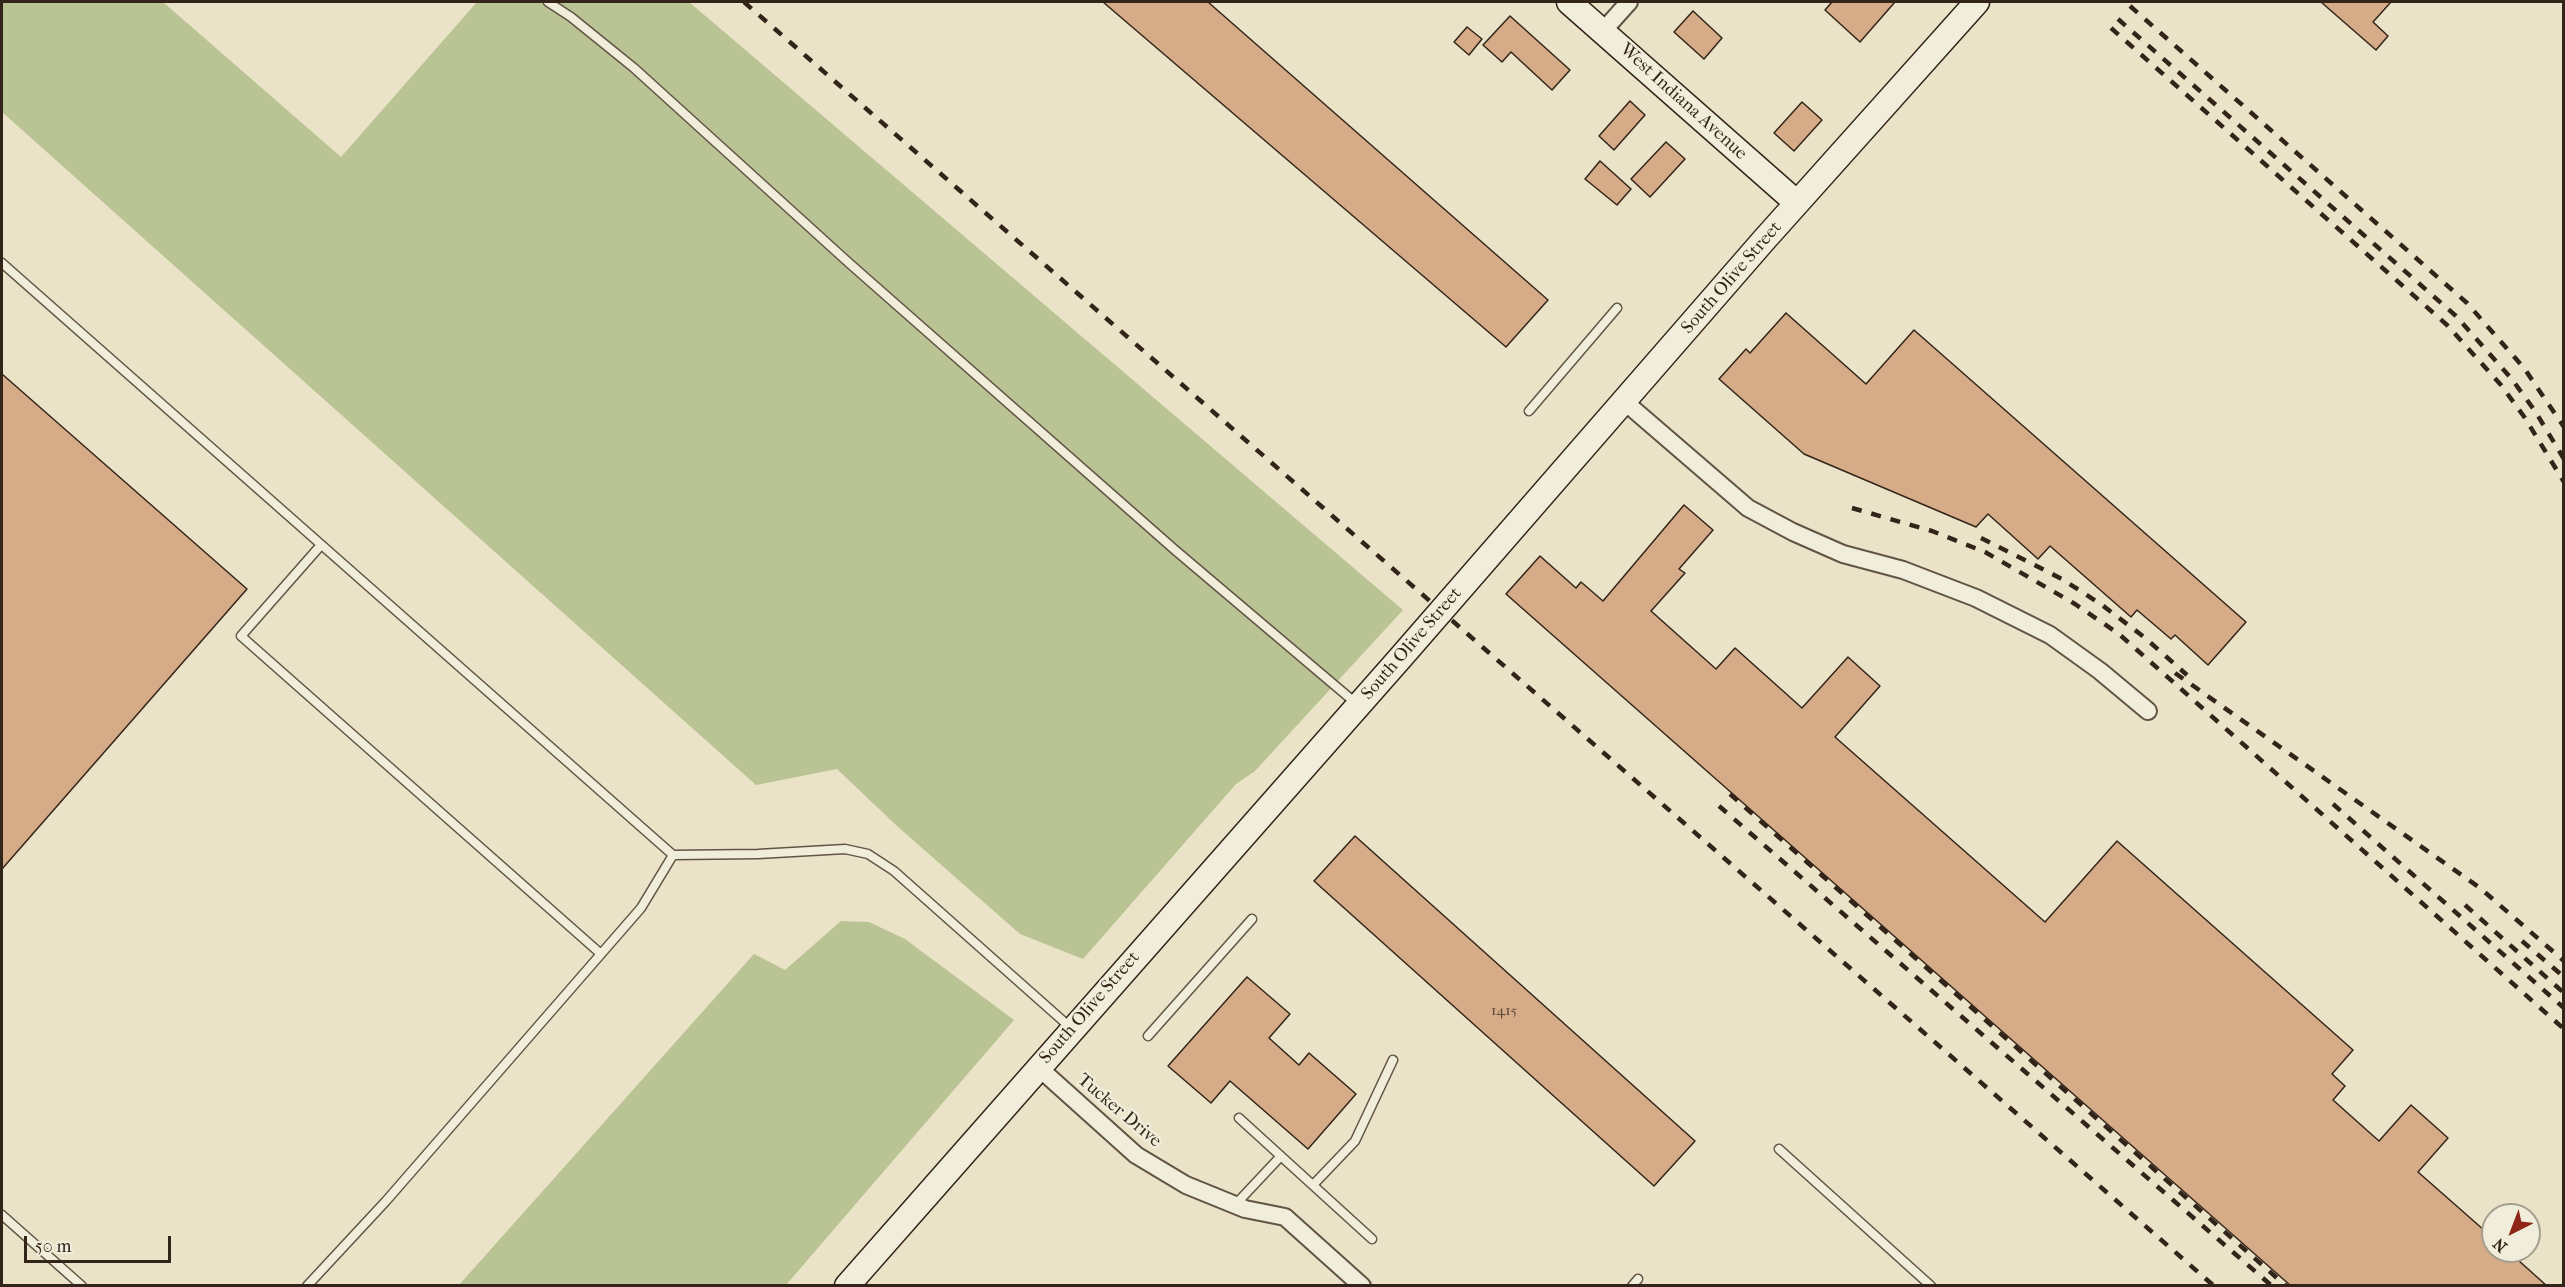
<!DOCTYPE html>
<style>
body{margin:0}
#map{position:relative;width:2565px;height:1287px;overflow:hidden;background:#eae3c7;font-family:"IM FELL French Canon",serif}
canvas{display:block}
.frame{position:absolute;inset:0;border:3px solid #33241a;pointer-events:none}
.north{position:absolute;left:2481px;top:1203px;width:60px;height:60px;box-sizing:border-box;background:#f1eddb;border:2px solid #a59d8e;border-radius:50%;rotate:222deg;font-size:16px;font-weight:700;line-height:24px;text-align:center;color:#33241a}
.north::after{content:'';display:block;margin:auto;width:21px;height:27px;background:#8f2418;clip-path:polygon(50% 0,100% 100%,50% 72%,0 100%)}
.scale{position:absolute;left:24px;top:1236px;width:147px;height:27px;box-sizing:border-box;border:3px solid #33241a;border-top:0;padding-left:8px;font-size:18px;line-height:21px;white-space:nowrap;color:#33241a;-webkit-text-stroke:4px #f1eddb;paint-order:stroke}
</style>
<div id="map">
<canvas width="2565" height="1287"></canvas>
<div class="frame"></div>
<div class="north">N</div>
<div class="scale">50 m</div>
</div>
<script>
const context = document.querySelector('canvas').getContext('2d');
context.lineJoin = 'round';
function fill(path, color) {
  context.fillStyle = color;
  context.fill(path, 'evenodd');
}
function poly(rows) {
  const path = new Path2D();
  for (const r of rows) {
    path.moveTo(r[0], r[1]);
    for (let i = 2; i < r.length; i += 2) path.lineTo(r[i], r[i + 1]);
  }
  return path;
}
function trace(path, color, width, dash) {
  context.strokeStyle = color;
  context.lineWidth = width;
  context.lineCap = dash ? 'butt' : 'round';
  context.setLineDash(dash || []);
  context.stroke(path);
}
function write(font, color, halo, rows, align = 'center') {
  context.font = font + ' "IM FELL French Canon",serif';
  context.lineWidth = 5;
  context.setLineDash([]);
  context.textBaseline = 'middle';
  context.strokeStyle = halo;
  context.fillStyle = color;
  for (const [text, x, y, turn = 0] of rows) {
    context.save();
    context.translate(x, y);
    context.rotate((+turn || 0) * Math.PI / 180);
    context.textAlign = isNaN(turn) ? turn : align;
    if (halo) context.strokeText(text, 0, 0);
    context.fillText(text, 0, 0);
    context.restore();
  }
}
const green = poly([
 [2,2,163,2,341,157,477,2,689,2,1403,610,1255,771,1236,784,1083,959,1020,934,897,826,837,769,756,785,2,112],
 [841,921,869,922,905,939,1014,1020,786,1285,459,1285,754,954,785,970]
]);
const building = poly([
 [1103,2,1208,2,1548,300,1506,347,1103,2],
 [1832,2,1895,2,1860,42,1825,10,1832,2],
 [2321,2,2391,2,2373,22,2388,36,2376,50,2321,2],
 [1693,11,1722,38,1704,59,1674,32,1693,11],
 [1510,16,1570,70,1552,90,1511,52,1502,62,1483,45,1510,16],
 [1467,27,1482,39,1469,55,1454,42,1467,27],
 [1630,101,1645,115,1614,150,1599,136,1630,101],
 [1802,102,1822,120,1794,151,1774,133,1802,102],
 [1666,142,1685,159,1650,197,1631,179,1666,142],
 [1600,161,1631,189,1617,205,1585,179,1600,161],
 [1786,313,1866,384,1914,330,2246,622,2208,665,2175,635,2171,639,2137,610,2131,617,2050,546,2038,559,1988,514,1976,527,1804,454,1719,379,1746,349,1750,353,1786,313],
 [2,374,247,589,2,869,2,374],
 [1684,505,1713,530,1679,569,1685,573,1651,611,1716,669,1735,648,1802,708,1848,657,1880,686,1835,737,2045,922,2117,841,2353,1050,2332,1074,2345,1086,2333,1100,2379,1141,2411,1105,2448,1138,2418,1172,2493,1238,2493,1251,2508,1251,2547,1286,2291,1286,1506,594,1540,556,1576,588,1581,582,1603,601,1684,505],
 [1355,836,1695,1141,1654,1186,1314,881,1355,836],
 [1247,977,1290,1014,1269,1038,1299,1065,1309,1053,1356,1094,1308,1149,1230,1081,1211,1103,1168,1066,1247,977]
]);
const lane = poly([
 [548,2,571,17,634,68,849,263,1175,550,1358,705],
 [2,263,673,855,758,854,845,849,868,854,894,871,1071,1028],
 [1529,411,1617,308],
 [321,545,241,636,601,954],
 [1148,1036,1252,919],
 [1239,1118,1372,1239],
 [1779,1149,1931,1286],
 [1313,1185,1355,1141,1393,1060],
 [1235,1205,1281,1156],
 [2,1215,82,1286],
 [307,1286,386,1201,641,908,673,855],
 [1632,1286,1638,1279]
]);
const street = poly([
 [1603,31,1629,2],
 [1625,402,1748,508,1793,532,1843,554,1903,570,1976,598,2050,635,2100,671,2148,711],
 [1038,1067,1136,1155,1186,1185,1245,1209,1285,1217,1362,1286]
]);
const secondary = poly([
 [1569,2,1797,203],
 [847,1286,1402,656,1764,240,1977,2]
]);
const rail = poly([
 [744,2,2214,1286],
 [2130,6,2467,303,2524,368,2564,427],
 [2118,19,2456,316,2511,378,2535,411,2564,459],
 [2111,28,2447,325,2501,385,2525,418,2564,482],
 [1852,508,1932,531,1985,552,2075,604,2119,634,2564,1029],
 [1981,538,2062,579,2102,605,2144,637,2187,675],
 [2175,673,2480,888,2564,961],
 [1730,794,2286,1286],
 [2333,804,2564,1008],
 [1719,806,2272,1286],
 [2465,905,2564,993],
 [2522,941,2564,977]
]);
const numberNames = [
 ["1415",1504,1011]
];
const streetNames = [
 ["West Indiana Avenue",1683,102,42],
 ["South Olive Street",1732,278,-49],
 ["South Olive Street",1412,644,-49],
 ["South Olive Street",1090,1008,-49],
 ["Tucker Drive",1119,1111,40]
];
fill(green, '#b9c394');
fill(building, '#d5ac87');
trace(building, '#33241a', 1.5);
trace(lane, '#615445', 11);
trace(street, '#615445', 20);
trace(secondary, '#33241a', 27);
trace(lane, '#f1eddb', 8);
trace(street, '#f1eddb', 16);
trace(secondary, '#f1eddb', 24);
trace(rail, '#33241a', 4.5, [10, 10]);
write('15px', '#5c4635', null, numberNames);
write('18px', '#33241a', '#f1eddb', streetNames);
</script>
